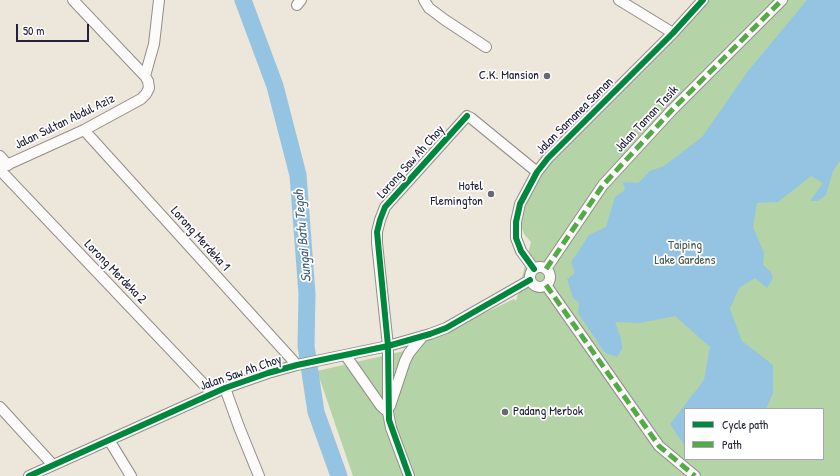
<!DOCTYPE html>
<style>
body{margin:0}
#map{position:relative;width:840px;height:476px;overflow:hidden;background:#ede6da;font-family:"Patrick Hand",sans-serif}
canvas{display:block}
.legend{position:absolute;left:684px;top:408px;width:140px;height:52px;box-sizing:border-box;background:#fff;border:1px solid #a7a7b1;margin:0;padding:5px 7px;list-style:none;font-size:12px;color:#22223b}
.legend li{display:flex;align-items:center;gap:8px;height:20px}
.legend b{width:20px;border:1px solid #a7a7b1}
.scale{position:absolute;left:16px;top:24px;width:73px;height:18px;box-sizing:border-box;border:2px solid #22223b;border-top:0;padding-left:5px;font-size:12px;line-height:14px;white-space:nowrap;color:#22223b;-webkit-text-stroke:3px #fff;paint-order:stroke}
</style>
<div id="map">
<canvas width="840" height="476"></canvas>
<ul class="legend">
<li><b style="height:5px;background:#00873e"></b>Cycle path</li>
<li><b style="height:5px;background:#53aa46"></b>Path</li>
</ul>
<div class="scale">50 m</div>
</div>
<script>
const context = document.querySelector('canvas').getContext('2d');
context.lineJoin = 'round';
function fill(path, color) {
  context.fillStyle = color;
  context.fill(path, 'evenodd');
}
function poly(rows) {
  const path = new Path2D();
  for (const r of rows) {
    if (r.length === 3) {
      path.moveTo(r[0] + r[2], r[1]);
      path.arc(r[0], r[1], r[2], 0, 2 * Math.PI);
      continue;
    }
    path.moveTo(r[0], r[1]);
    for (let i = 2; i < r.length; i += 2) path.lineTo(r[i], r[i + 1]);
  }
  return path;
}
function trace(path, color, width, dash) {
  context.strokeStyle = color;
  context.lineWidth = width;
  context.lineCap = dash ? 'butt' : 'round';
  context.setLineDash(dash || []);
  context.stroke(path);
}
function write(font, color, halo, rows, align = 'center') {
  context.font = font + ' "Patrick Hand",sans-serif';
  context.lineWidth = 3.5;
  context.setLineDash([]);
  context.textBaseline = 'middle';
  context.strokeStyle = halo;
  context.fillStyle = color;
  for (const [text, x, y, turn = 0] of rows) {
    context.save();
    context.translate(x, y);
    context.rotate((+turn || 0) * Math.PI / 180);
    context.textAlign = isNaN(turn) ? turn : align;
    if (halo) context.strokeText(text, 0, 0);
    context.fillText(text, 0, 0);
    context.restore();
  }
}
const green = poly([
 [708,0,840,0,840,476,353,476,317,371,404,351,514,299,516,301,531,242,524,234,520,224,522,210,536,176],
 [685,409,823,409,823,459,685,459]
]);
const water = poly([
 [807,0,840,0,840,161,833,171,826,195,818,201,810,201,823,183,811,176,778,202,757,203,753,227,764,253,763,265,771,272,773,278,767,288,755,278,739,288,730,309,742,341,773,365,773,393,766,409,685,409,685,446,670,424,704,380,710,347,675,316,640,323,615,322,621,338,622,349,617,357,605,353,578,313,579,303,573,298,567,279,575,273,571,262,589,235,606,227,615,197,625,190,623,182,638,183,650,171,664,166,702,137,748,71]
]);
const river = poly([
 [243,0,275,86,298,175,307,294,306,346,316,412,339,476]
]);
const minor = poly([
 [424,0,429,8,445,20,486,47],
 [619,0,673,33],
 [297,5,301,0],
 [145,76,154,44,159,0],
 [84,130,297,365],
 [0,156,8,165],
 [0,168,84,130,141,99,146,94,149,88,148,81,145,76,73,0],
 [0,170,212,393],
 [540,277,10],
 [534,269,521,251,516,238,516,222,520,204,537,172,548,158,673,33,703,0],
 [546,269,603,185,672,110,782,0],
 [546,285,659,446,695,476],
 [346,356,381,406,388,412],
 [225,388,239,427,259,476],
 [390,406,405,361,409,353,423,336],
 [0,407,53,465],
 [109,440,131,476],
 [29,476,225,388,268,373,297,365,388,346,430,334,446,328,530,280],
 [409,476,391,428,388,412,388,346,377,243,377,232,380,220,385,207,467,116,471,118,537,172]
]);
const quiet = poly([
 [546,269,603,185,672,110,782,0],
 [546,285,659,446,695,476]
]);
const cycleway = poly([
 [534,269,521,251,516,238,516,222,520,204,537,172,548,158,673,33,703,0],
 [29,476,225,388,268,373,297,365,388,346,430,334,446,328,530,280],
 [409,476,389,420,388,346,377,232,380,220,385,207,467,116]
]);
const markers = [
 [547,76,4,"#696773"],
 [491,194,4,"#696773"],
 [505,412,4,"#696773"]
];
const poiNames = [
 ["C.K. Mansion",539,76],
 ["Hotel",483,187],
 ["Flemington",483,202],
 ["Padang Merbok",513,412,"left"]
];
const streetNames = [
 ["Jalan Samanea Saman",575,116,-45],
 ["Jalan Taman Tasik",647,119,-47],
 ["Jalan Sultan Abdul Aziz",65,122,-26],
 ["Lorong Saw Ah Choy",411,162,-48],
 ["Lorong Merdeka 1",200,239,48],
 ["Lorong Merdeka 2",115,272,46],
 ["Jalan Saw Ah Choy",241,373,-19]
];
const parkNames = [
 ["Taiping",685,246],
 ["Lake Gardens",685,261]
];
const waterNames = [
 ["Sungai Batu Tegoh",303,236,-95]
];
fill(green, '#b4d4a8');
fill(water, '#94c4e2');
trace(river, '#94c4e2', 17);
trace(minor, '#928e8c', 12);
trace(minor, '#fcfbf9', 10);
trace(quiet, '#53aa46', 5, [10, 5]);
trace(cycleway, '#00873e', 6);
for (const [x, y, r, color] of markers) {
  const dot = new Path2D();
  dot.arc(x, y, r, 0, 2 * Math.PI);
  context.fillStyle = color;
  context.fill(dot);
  trace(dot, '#fff', 1.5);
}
write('13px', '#22223b', '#fff', poiNames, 'right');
write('13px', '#22223b', '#fff', streetNames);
write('13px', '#455b53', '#fff', parkNames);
write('italic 14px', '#405d7f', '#fff', waterNames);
</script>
